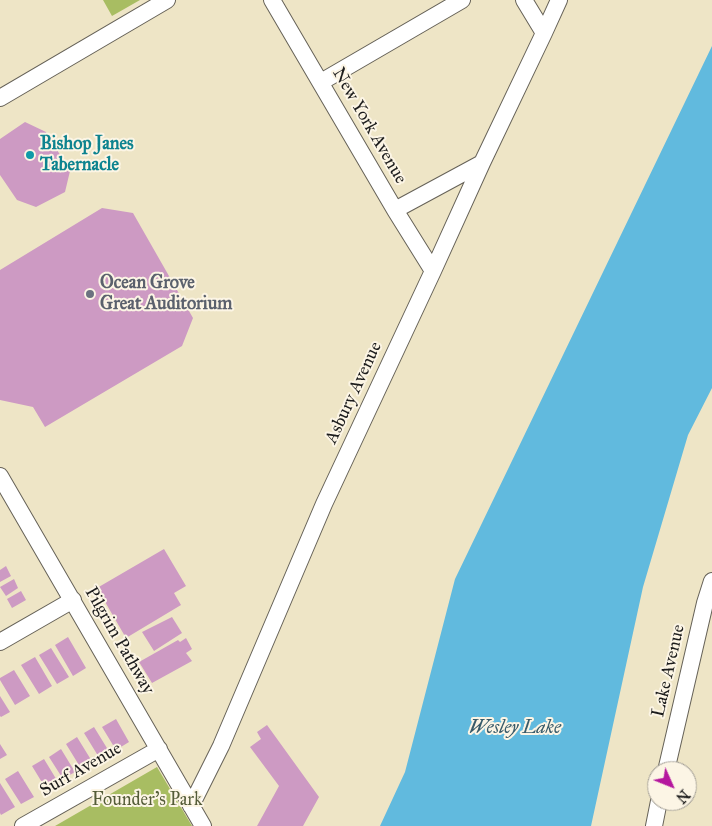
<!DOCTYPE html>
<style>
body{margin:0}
#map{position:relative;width:712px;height:826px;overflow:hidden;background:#eee5c6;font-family:"IM FELL Great Primer",serif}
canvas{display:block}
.north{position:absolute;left:647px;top:761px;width:50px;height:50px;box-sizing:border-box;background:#fcf5e5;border:1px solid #a29e95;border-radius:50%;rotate:134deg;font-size:14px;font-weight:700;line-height:20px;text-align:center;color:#1c1c1c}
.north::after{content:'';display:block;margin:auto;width:18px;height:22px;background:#b5179e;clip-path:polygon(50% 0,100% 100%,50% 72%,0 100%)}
</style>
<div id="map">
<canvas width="712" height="826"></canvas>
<div class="north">N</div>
</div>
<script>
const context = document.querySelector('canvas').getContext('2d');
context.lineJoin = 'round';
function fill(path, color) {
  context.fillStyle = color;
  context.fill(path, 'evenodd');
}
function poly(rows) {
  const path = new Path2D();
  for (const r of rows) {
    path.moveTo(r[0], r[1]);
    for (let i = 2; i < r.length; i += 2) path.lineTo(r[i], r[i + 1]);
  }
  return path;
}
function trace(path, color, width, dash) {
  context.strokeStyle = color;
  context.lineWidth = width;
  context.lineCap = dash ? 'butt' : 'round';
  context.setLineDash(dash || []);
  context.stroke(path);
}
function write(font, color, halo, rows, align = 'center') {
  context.font = font + ' "IM FELL Great Primer",serif';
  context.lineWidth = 4;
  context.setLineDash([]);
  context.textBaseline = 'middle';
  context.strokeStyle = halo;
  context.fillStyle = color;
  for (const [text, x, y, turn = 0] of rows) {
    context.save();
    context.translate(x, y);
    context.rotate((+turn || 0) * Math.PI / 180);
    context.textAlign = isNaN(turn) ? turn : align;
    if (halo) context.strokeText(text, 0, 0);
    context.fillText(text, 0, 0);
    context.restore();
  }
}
const green = poly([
 [103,0,140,0,112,16],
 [157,767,192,826,55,826]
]);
const water = poly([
 [712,46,712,388,688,435,643,587,591,826,380,826,405,772,455,579]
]);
const building = poly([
 [25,122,46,132,70,171,65,192,36,207,17,200,0,175,0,139],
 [102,208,133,213,193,318,182,346,45,427,33,407,0,400,0,270],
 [164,549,186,586,174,593,181,605,126,638,97,588],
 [6,566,11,576,0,582,0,570],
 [14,579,18,588,6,596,0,587],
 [21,591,26,600,12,608,7,599],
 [172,617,182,633,154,651,142,632],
 [68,637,86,668,73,676,55,645],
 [186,638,192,649,186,653,192,661,152,683,139,662,178,640,180,642],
 [51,648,69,677,57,684,39,655],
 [35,657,52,686,39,694,21,665],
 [14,670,30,696,15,705,0,680,0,678],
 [0,696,10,712,1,717,0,716],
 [116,719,129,742,116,750,102,727],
 [267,725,319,797,303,826,257,826,279,786,250,747,261,739,257,732],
 [94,727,110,753,100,759,84,733],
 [77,737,93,763,82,770,66,744],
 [0,744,7,755,0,759],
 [61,749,75,772,63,779,49,757],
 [44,759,58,782,46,789,32,766],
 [18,771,34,797,21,804,5,779],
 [0,783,15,807,1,815,0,813]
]);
const minor = poly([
 [272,0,395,210,433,271],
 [524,0,544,33],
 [321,82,462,0],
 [0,98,167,0],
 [395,210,482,163],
 [0,476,203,826],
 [0,642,73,600],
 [666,771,705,603,712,581],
 [191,806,221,746,324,504,433,271,482,163,544,33,559,0],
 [23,826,159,749],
 [654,826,659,801]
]);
const markers = [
 [30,155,5,"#0f9aa8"],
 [90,294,5,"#6b7280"]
];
const streetNames = [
 ["New York Avenue",369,126,60],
 ["Asbury Avenue",354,393,-65],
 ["Pilgrim Pathway",119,641,60],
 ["Lake Avenue",669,671,-77],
 ["Surf Avenue",81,770,-30]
];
const cultureNames = [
 ["Bishop Janes",40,145],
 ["Tabernacle",40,166]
];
const worshipNames = [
 ["Ocean Grove",100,284],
 ["Great Auditorium",100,305]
];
const parkNames = [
 ["Founder's Park",147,801]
];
const waterNames = [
 ["Wesley Lake",515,728]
];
fill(green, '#a8bd62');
fill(water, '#61bade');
fill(building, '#cd9ac3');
trace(minor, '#666258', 18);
trace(minor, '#fff', 16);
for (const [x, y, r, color] of markers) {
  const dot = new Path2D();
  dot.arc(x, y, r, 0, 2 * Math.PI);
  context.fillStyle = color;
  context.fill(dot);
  trace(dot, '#fcf5e5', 2);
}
write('18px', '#1c1c1c', '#fcf5e5', streetNames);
write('bold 18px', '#0d838f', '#fcf5e5', cultureNames, 'left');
write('bold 18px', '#5b616d', '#fcf5e5', worshipNames, 'left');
write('18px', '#545c38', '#fcf5e5', parkNames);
write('italic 19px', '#385b6a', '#fcf5e5', waterNames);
</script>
